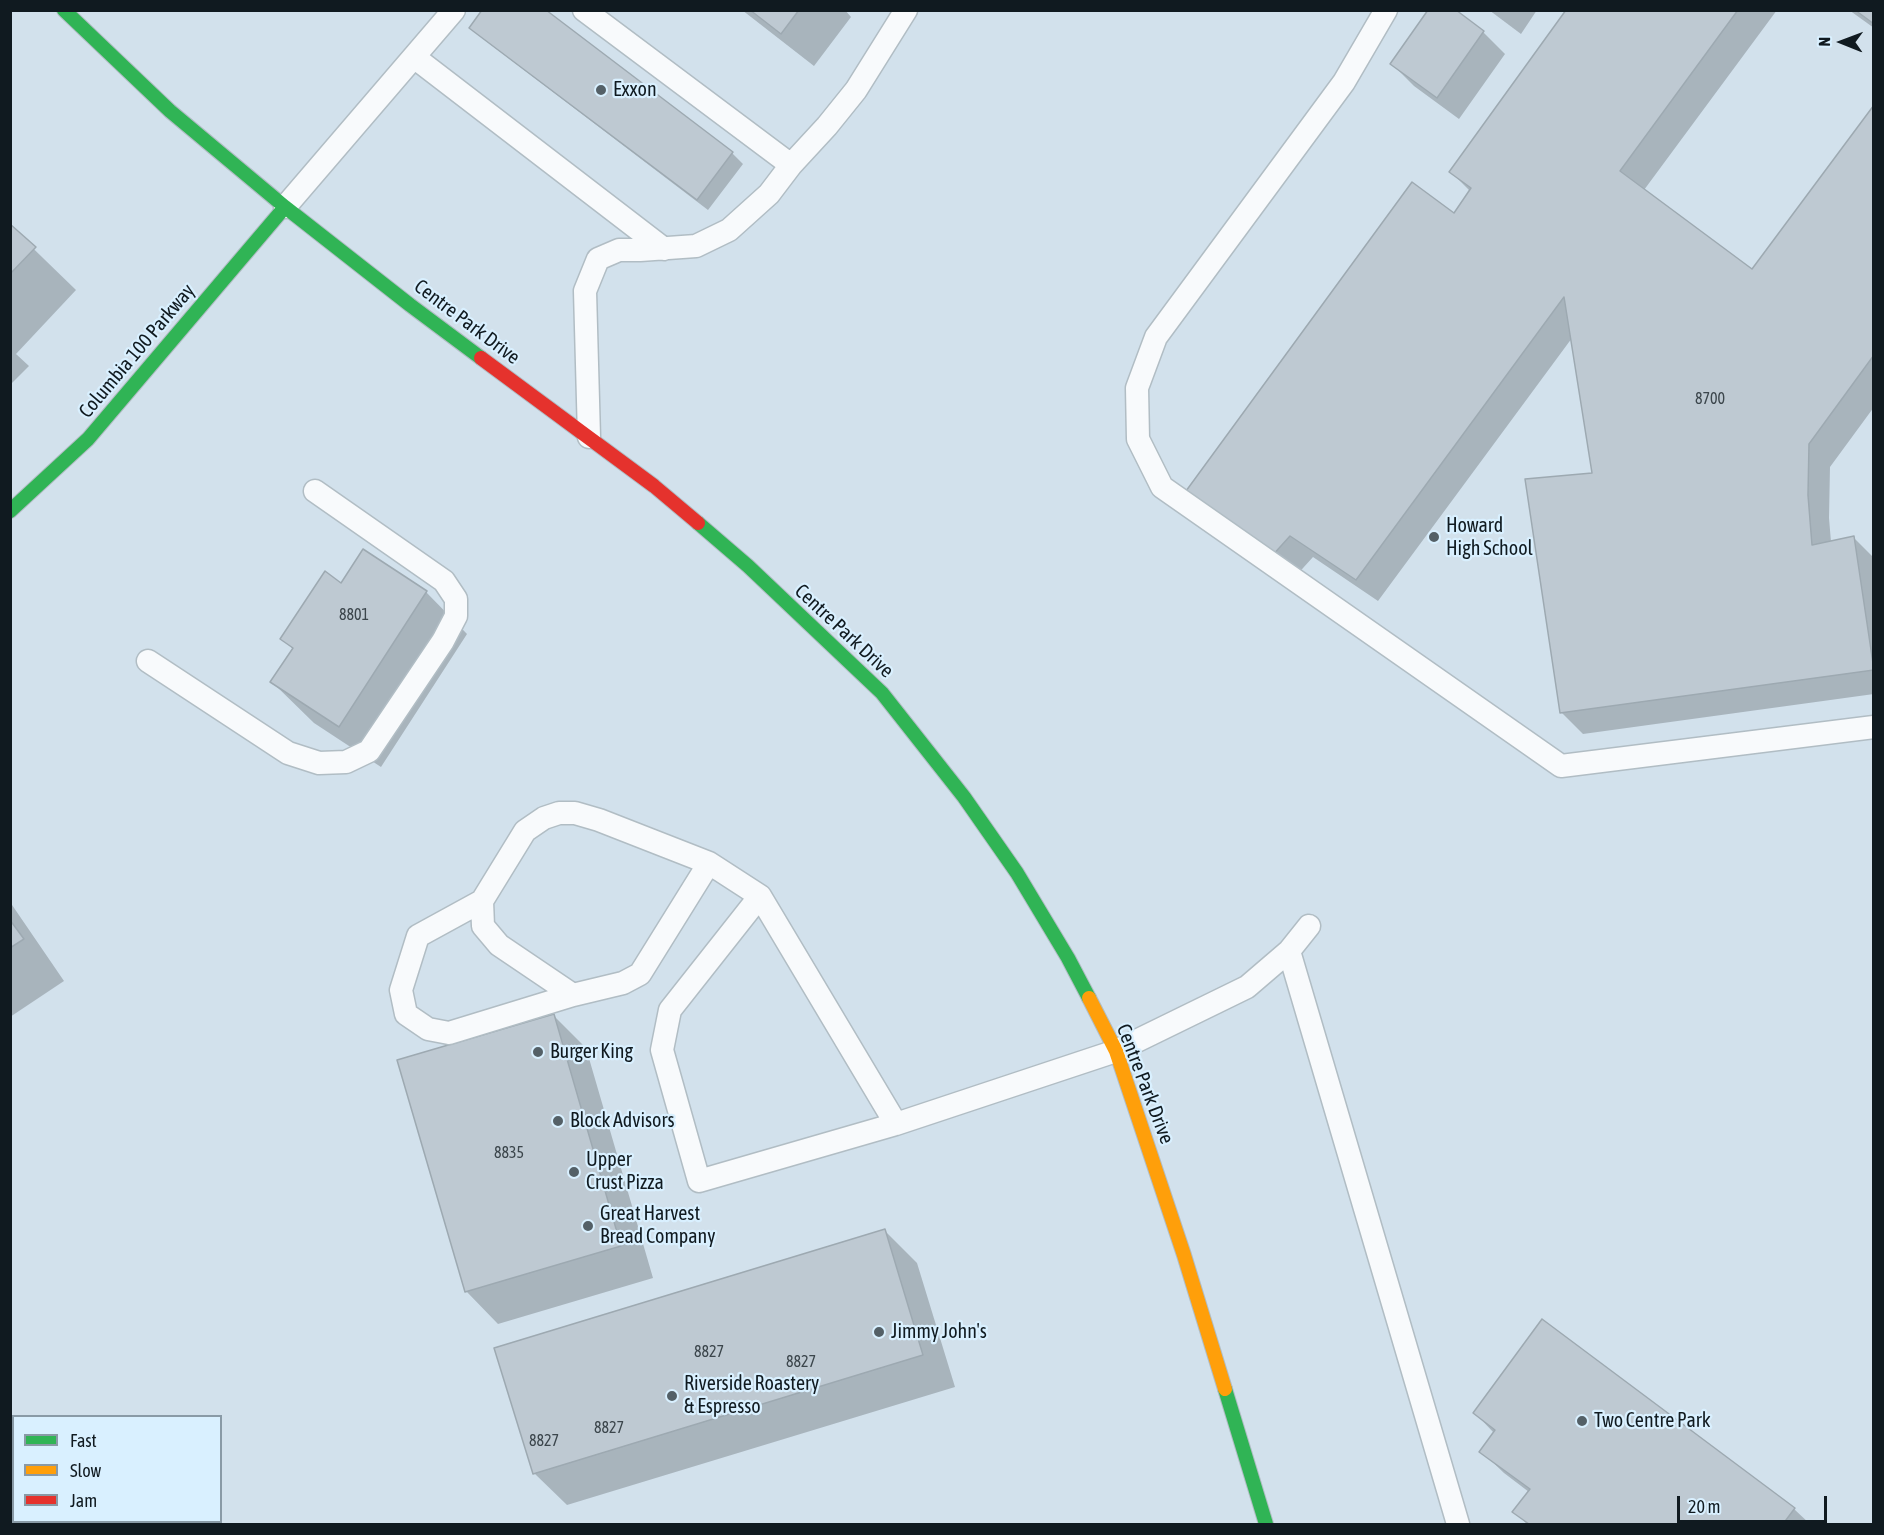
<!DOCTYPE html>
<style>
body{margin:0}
#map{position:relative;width:1884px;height:1535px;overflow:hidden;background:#d2e1ec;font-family:"Asap Condensed",sans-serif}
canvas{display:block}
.frame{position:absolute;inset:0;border:12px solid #101a20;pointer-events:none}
.legend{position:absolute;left:12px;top:1415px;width:210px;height:108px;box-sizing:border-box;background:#d9f0ff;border:2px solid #899aa6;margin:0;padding:8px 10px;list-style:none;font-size:18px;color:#101a20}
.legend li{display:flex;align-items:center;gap:12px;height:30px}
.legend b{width:30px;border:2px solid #899aa6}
.north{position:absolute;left:1812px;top:12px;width:60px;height:60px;-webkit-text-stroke:4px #d9f0ff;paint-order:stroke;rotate:271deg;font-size:16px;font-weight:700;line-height:24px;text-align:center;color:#101a20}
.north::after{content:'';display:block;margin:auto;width:21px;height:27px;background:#101a20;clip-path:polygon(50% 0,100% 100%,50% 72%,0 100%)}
.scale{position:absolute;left:1677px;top:1496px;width:150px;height:27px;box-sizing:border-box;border:3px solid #101a20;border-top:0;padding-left:8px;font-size:18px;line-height:21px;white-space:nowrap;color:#101a20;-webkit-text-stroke:4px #d9f0ff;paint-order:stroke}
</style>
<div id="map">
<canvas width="1884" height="1535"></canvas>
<div class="frame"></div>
<ul class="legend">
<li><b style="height:8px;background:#30b455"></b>Fast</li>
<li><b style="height:8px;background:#ff9f0a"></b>Slow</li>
<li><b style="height:8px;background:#e5322d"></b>Jam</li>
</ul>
<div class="north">N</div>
<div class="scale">20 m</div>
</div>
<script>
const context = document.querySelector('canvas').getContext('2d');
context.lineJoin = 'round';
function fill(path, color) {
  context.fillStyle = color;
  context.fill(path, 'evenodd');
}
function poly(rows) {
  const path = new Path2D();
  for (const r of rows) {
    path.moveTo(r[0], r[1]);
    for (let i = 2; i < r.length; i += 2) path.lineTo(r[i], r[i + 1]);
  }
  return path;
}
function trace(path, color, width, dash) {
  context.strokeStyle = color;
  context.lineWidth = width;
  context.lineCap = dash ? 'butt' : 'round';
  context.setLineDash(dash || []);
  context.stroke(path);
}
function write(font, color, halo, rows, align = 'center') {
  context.font = font + ' "Asap Condensed",sans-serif';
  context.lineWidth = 4.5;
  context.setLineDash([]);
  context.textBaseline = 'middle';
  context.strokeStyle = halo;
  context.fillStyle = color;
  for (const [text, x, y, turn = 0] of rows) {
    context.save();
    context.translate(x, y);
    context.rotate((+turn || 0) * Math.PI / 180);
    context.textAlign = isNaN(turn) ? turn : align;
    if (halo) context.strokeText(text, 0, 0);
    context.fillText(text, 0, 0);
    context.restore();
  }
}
const shadow = poly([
 [742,10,845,10,851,17,814,66],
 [1489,10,1537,10,1521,34],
 [1568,10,1777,10,1644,190,1753,271,1874,108,1874,407,1830,467,1829,518,1831,542,1853,537,1874,558,1874,694,1583,734,1561,712,1593,474,1572,338,1378,601,1313,557,1294,578,1211,513,1455,215,1470,191,1451,172],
 [1849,10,1874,10,1874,28],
 [471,28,732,153,743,164,708,210,482,38],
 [1483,32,1505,54,1459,119,1414,86,1392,64],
 [10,226,76,290,16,354,29,366,10,385],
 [426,592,467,634,381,767,314,723,272,682,294,650,282,639],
 [10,902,64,981,10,1017],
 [554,1016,586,1048,653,1278,498,1324,466,1291],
 [885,1231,917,1263,955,1387,567,1505,534,1473],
 [1475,1413,1794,1509,1810,1524,1527,1524,1514,1512,1529,1492,1504,1473,1481,1451,1494,1433]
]);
const building = poly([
 [482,10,546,10,733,152,697,200,469,28,482,10],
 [750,10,799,10,781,34,750,10],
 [1428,10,1456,10,1484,31,1437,98,1390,64,1428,10],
 [1566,10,1738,10,1620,171,1752,269,1874,105,1874,355,1809,444,1808,495,1812,545,1854,536,1874,670,1560,713,1525,479,1592,473,1564,297,1356,580,1290,536,1271,557,1186,491,1412,182,1454,213,1471,188,1449,172,1566,10],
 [1855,10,1874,10,1874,24,1855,10],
 [10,224,36,247,10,274,10,224],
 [363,549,427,591,339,727,270,682,293,648,280,639,325,571,341,583,363,549],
 [10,920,24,939,10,948,10,920],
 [554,1014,621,1246,465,1292,397,1060,554,1014],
 [885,1229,923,1355,533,1474,494,1348,885,1229],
 [1542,1319,1795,1508,1783,1524,1529,1524,1512,1512,1530,1489,1479,1452,1495,1430,1473,1413,1542,1319]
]);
const lane = poly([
 [584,10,791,165,769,194,729,230,696,246,640,250,619,250,598,259,585,291,589,437],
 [1386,10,1344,82,1156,337,1137,388,1138,439,1162,487,1561,766,1874,727],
 [414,57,664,249],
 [791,165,827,126,856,90,906,10],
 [285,207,454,10],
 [148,661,288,753,319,763,346,762,369,751,443,641,456,616,456,599,444,581,315,491],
 [709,863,640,974,623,983,573,995,449,1033,428,1029,406,1014,401,990,418,936,482,901,525,831,544,818,559,813,575,813,599,820,709,863,760,896,896,1124],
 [760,896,670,1010,662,1050,699,1181,896,1124,1116,1051,1247,987,1289,951,1309,926],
 [482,901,483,926,499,945,573,995],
 [1289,951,1458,1524]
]);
const fast = poly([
 [64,10,170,111,285,207,410,305,481,358],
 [10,511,88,439,285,207],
 [698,523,748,566,882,693,964,797,1017,873,1068,958,1089,998],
 [1225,1389,1266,1524]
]);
const slow = poly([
 [1089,998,1116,1051,1184,1255,1225,1389]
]);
const jam = poly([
 [481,358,654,486,698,523]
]);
const markers = [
 [601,90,6,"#546067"],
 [1434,537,6,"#546067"],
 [538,1052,6,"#546067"],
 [558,1121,6,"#546067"],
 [574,1172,6,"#546067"],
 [588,1226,6,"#546067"],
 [879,1332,6,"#546067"],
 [672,1396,6,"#546067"],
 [1582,1421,6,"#546067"]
];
const numberNames = [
 ["8700",1710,399],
 ["8801",354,615],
 ["8835",509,1153],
 ["8827",709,1352],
 ["8827",801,1362],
 ["8827",609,1428],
 ["8827",544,1441]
];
const poiNames = [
 ["Exxon",613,90],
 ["Howard",1446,526],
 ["High School",1446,549],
 ["Burger King",550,1052],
 ["Block Advisors",570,1121],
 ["Upper",586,1160],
 ["Crust Pizza",586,1183],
 ["Great Harvest",600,1214],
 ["Bread Company",600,1237],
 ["Jimmy John's",891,1332],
 ["Riverside Roastery",684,1384],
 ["& Espresso",684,1407],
 ["Two Centre Park",1594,1421]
];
const streetNames = [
 ["Centre Park Drive",467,322,37],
 ["Columbia 100 Parkway",137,351,-50],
 ["Centre Park Drive",844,631,43],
 ["Centre Park Drive",1145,1084,69]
];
fill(shadow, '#0003');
fill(building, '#bec9d2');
trace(building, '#9da9b1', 1.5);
trace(lane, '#b1bdc4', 25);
trace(fast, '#b1bdc4', 16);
trace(slow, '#b1bdc4', 16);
trace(jam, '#b1bdc4', 16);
trace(lane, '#f8fafc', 22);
trace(fast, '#30b455', 14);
trace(slow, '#ff9f0a', 14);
trace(jam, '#e5322d', 14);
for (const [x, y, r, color] of markers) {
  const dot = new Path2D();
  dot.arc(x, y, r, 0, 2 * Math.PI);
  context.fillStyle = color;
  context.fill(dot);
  trace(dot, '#d9f0ff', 2);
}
write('16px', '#3c464c', null, numberNames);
write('20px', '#101a20', '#d9f0ff', poiNames, 'left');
write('20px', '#101a20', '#d9f0ff', streetNames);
</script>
